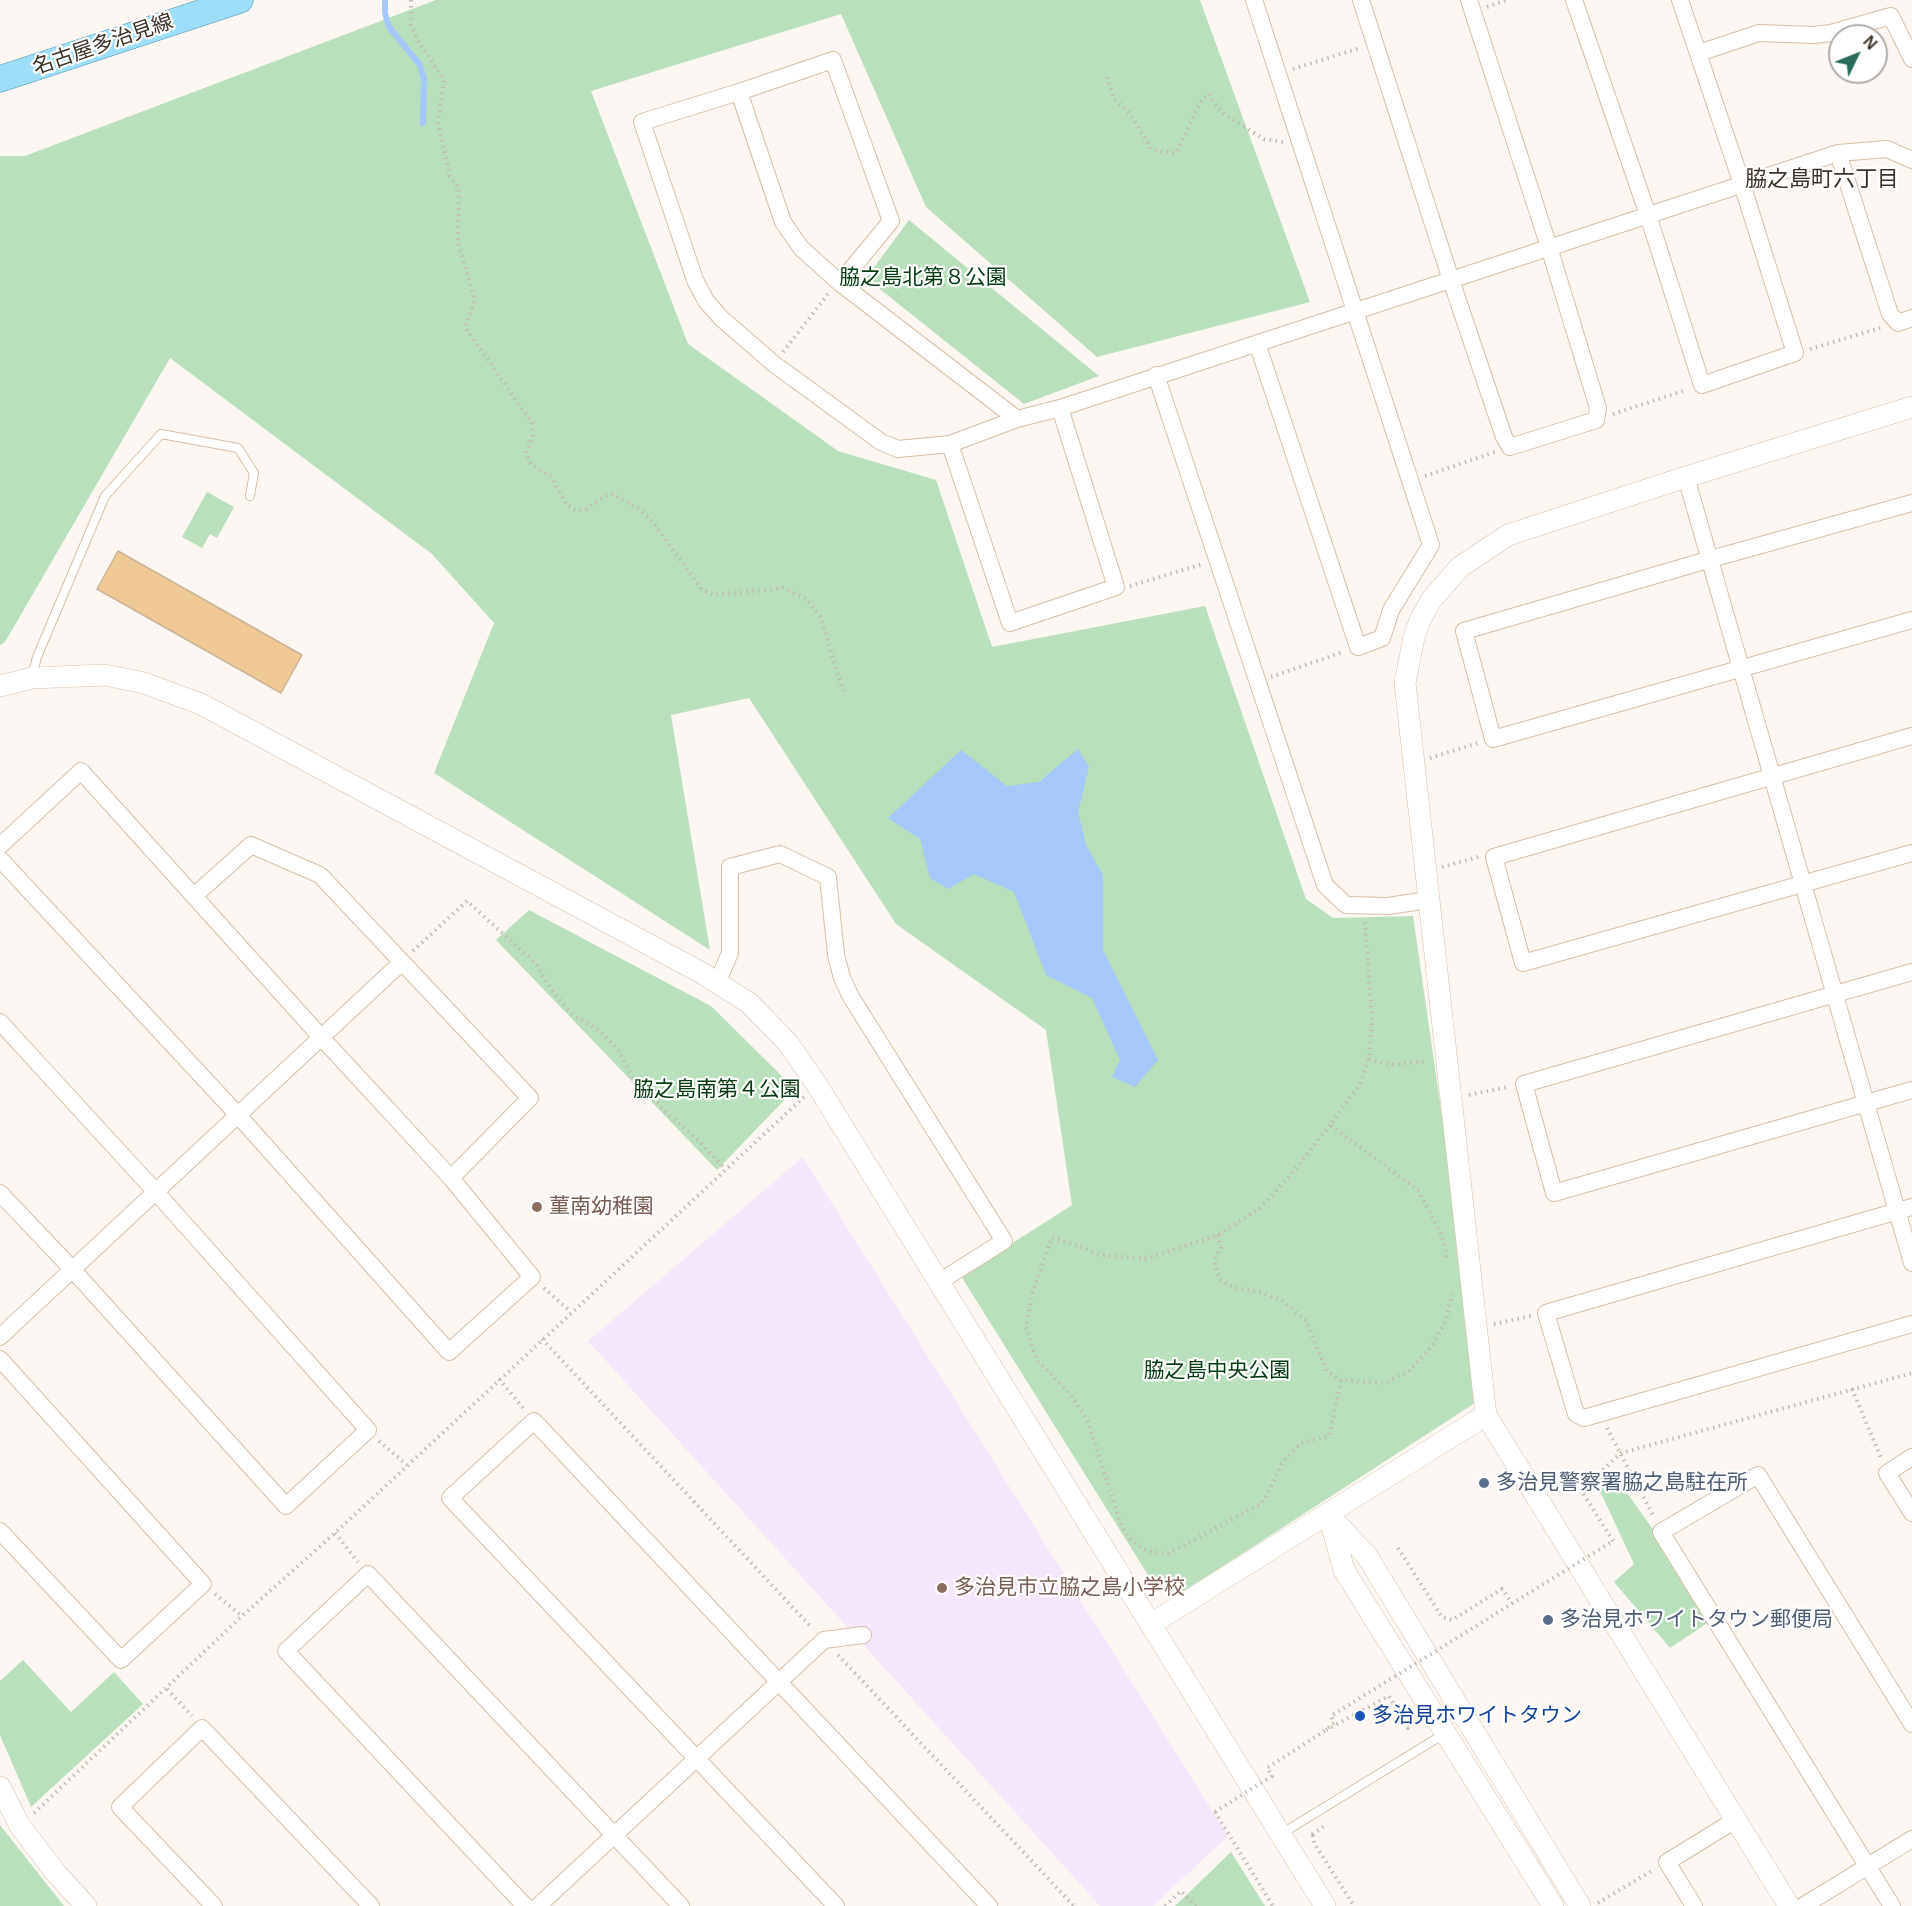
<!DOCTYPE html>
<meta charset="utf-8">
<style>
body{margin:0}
#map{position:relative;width:1912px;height:1906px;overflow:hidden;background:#fcf7f2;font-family:Helvetica,sans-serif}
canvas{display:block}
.north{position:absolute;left:1828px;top:24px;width:60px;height:60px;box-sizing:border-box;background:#fff;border:2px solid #b1ada9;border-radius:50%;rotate:47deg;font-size:16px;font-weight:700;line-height:24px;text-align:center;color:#3c3328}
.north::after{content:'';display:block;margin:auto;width:21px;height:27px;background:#2a6c5c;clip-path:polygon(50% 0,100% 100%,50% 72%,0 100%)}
</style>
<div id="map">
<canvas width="1912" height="1906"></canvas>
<div class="north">N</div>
</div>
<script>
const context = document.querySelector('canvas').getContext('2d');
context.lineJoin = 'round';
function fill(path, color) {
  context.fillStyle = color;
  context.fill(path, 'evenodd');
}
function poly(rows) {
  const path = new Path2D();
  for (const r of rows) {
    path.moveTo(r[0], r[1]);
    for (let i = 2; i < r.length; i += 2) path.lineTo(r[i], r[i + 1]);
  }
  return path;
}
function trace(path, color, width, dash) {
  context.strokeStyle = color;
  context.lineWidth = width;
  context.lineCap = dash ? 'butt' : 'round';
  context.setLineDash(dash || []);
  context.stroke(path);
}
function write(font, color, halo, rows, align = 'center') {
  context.font = font + ' Helvetica,"Noto Sans JP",sans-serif';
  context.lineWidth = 4.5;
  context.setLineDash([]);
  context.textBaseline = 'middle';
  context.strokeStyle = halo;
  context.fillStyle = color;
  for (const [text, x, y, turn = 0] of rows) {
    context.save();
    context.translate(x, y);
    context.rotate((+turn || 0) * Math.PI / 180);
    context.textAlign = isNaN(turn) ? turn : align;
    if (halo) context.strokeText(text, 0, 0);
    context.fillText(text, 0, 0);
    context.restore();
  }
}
const education = poly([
 [803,1157,1228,1836,1153,1906,1100,1906,588,1341]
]);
const green = poly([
 [436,0,1200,0,1310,302,1097,357,926,207,841,14,591,91,688,344,838,451,936,480,992,647,1205,606,1306,899,1333,918,1413,916,1481,1386,1475,1403,1183,1592,1153,1583,961,1276,1072,1205,1046,1030,896,924,749,698,671,715,710,950,434,773,494,623,432,554,170,358,5,642,0,645,0,156,25,156],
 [909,220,1099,376,1024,404,866,278],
 [207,492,234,507,217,538,210,534,202,548,182,537],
 [529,910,711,1006,795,1089,717,1170,496,940],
 [1593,1476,1616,1477,1715,1618,1670,1648,1614,1582,1634,1564],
 [23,1660,71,1712,114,1672,143,1704,31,1807,0,1735,0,1681],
 [0,1825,64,1906,0,1906],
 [1231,1852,1265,1906,1175,1906]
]);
const water = poly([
 [1078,749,1089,767,1078,812,1086,845,1103,875,1103,950,1158,1060,1135,1087,1112,1077,1120,1060,1092,998,1046,975,1014,892,974,874,948,889,930,878,920,839,888,818,961,750,1007,786,1039,782]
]);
const stream = poly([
 [385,0,385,13,389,27,420,65,424,80,423,123]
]);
const building = poly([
 [118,551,302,655,281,693,97,589,118,551]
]);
const path = poly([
 [411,0,411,25,418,41,444,80,438,123,450,176,459,189,458,243,475,300,465,327,532,423,533,436,526,453,531,464,551,477,567,505,575,510,586,509,603,497,613,494,639,509,653,522,702,590,715,595,783,588,805,598,820,616,843,691],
 [1487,7,1506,0],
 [1293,69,1360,48],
 [1107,77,1114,99,1130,114,1152,150,1176,153,1202,99,1209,94,1222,113,1264,139,1283,142],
 [1810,349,1880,328],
 [783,352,828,294],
 [1613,414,1686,390],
 [1425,476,1495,452],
 [1130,586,1203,564],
 [1271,677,1343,652],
 [1430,758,1478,743],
 [1442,867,1478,857],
 [1365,922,1372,1017,1369,1059,1360,1084,1330,1125,1419,1191,1442,1236,1447,1257],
 [413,951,467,901,536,964,555,995,573,1015,600,1031,617,1048,633,1078,670,1116,700,1142,725,1169],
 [1369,1059,1391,1065,1428,1061],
 [1469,1095,1508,1087],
 [1330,1125,1293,1172,1260,1208,1218,1235,1145,1259,1102,1255,1052,1237,1032,1294,1026,1327,1036,1359,1071,1395,1088,1422,1121,1525,1130,1539,1146,1551,1167,1554,1261,1504,1272,1485,1282,1463,1301,1443,1329,1436,1341,1380,1384,1383,1409,1371,1432,1346,1446,1320,1452,1294],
 [1218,1235,1221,1248,1214,1260,1219,1279,1234,1288,1263,1293,1283,1301,1306,1321,1327,1371,1341,1380],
 [544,1288,571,1312],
 [1494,1324,1531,1316],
 [542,1339,812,1628],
 [499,1379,524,1409],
 [1852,1389,1881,1458],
 [1607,1428,1654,1517],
 [379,1441,407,1465],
 [335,1533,358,1562],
 [1613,1541,1581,1490,1621,1453,1912,1373],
 [1398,1548,1442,1617,1452,1620,1502,1589,1512,1603],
 [215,1594,242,1616],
 [838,1655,1074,1906],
 [167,1689,192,1716],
 [1326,1730,1389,1696,1408,1728,1416,1722],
 [1215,1812,1273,1906],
 [34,1813,242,1616,335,1533,804,1097],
 [1313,1835,1310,1836,1327,1824],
 [1313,1835,1314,1843,1354,1906],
 [1598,1903,1653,1870],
 [1165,1906,1181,1891,1196,1906]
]);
const service = poly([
 [32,677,37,657,105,496,161,434,238,448,254,473,250,496],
 [1281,1834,1444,1734]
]);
const minor = poly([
 [1254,0,1431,545,1391,610,1382,638,1358,647,1257,343],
 [1361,0,1451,280,1504,437,1510,447,1596,420,1598,408,1549,247,1469,0],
 [1574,0,1648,215,1702,385,1795,353,1742,184,1680,0],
 [1699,53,1759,33,1814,35,1831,33,1891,16,1912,59],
 [833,60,891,221,840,283,1017,419,950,444,898,449,881,442,774,364,721,318,706,301,695,280,642,122,739,92,833,60],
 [739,92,783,222,801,248,840,283],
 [1838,153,1890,314,1898,323,1912,318],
 [1156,375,1325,885,1346,905,1388,906,1428,900],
 [1017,419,1060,408,1838,153,1887,149,1912,160],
 [950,444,1010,623,1116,587,1060,408],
 [1686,477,1912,1263],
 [1912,503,1711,559,1464,631,1493,739,1912,620],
 [1912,736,1494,857,1523,963,1912,853],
 [0,846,81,771,321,1037,451,1178,532,1277,449,1352,237,1114,0,859],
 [194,896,251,845,320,875,530,1098,451,1178],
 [1912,972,1524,1084,1554,1193,1912,1090],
 [717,983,730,953,730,867,780,854,828,877,836,955,842,978,851,997,1004,1241,939,1282],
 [0,1022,155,1191,368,1430,286,1506,72,1269,0,1193],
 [1912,1207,1546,1313,1576,1414,1584,1418,1912,1324],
 [0,1337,402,962],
 [0,1359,203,1584,121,1660,0,1531],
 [1912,1457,1887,1473,1912,1513],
 [214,1906,120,1807,202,1728,371,1906],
 [525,1906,286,1651,368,1574,681,1906],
 [538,1906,824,1640,863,1635],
 [836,1906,450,1498,534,1421,989,1906],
 [1694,1906,1667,1862,1737,1819],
 [1803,1906,1912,1839],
 [1892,1906,1661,1532,1758,1475,1912,1724]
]);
const tertiary = poly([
 [0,686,32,678,105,675,144,683,201,704,700,972,749,1003,788,1043,817,1085,1325,1906],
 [1328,1514,1367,1556,1580,1906],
 [1330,1520,1344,1570,1553,1906],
 [1151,1624,1486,1415],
 [0,1787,20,1826,56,1873,86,1906],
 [1789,1906,1486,1415,1405,683,1414,637,1421,618,1432,599,1460,567,1508,535,1686,477,1912,407]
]);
const primary = poly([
 [0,79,240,0]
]);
const pathBridge = poly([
 [1215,1812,1272,1776,1267,1768,1326,1730,1334,1723,1331,1716,1613,1541]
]);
const markers = [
 [537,1207,6,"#8d6e63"],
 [1484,1483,6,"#5c6f8a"],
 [942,1588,6,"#8d6e63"],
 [1548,1620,6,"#5c6f8a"],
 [1360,1716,6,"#1a4fb4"]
];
const streetNames = [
 ["名古屋多治見線",103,45,-19]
];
const parkNames = [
 ["脇之島北第８公園",923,278],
 ["脇之島南第４公園",717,1090],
 ["脇之島中央公園",1217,1371]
];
const educationNames = [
 ["菫南幼稚園",549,1207],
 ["多治見市立脇之島小学校",954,1588]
];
const serviceNames = [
 ["多治見警察署脇之島駐在所",1496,1483],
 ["多治見ホワイトタウン郵便局",1560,1620]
];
const transitNames = [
 ["多治見ホワイトタウン",1372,1716]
];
const neighbourhoodNames = [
 ["脇之島町六丁目",1822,180]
];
fill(education, '#f6e8fc');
fill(green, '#badfbc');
fill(water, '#a6c8fb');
trace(stream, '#a6c8fb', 6);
fill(building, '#efca94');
trace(building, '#c8b499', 1.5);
trace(service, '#d7bfa6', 10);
trace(minor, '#d7bfa6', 18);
trace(tertiary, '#d7bfa6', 22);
trace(primary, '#5094af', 27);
trace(path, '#c1bbb4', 4, [1.5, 4.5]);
trace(service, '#fff', 8);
trace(minor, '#fff', 16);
trace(tertiary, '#fff', 21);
trace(primary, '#9ddffa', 26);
trace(pathBridge, '#c1bbb4', 4, [1.5, 4.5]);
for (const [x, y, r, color] of markers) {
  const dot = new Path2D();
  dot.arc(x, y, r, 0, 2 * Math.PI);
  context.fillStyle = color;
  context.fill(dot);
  trace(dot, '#fff', 2);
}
write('21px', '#3c3328', '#fff', streetNames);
write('21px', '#033a10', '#fff', parkNames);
write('21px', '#785e54', '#fff', educationNames, 'left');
write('21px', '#4e5e75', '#fff', serviceNames, 'left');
write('21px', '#164399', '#fff', transitNames, 'left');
write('22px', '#3c3328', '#fff', neighbourhoodNames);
</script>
